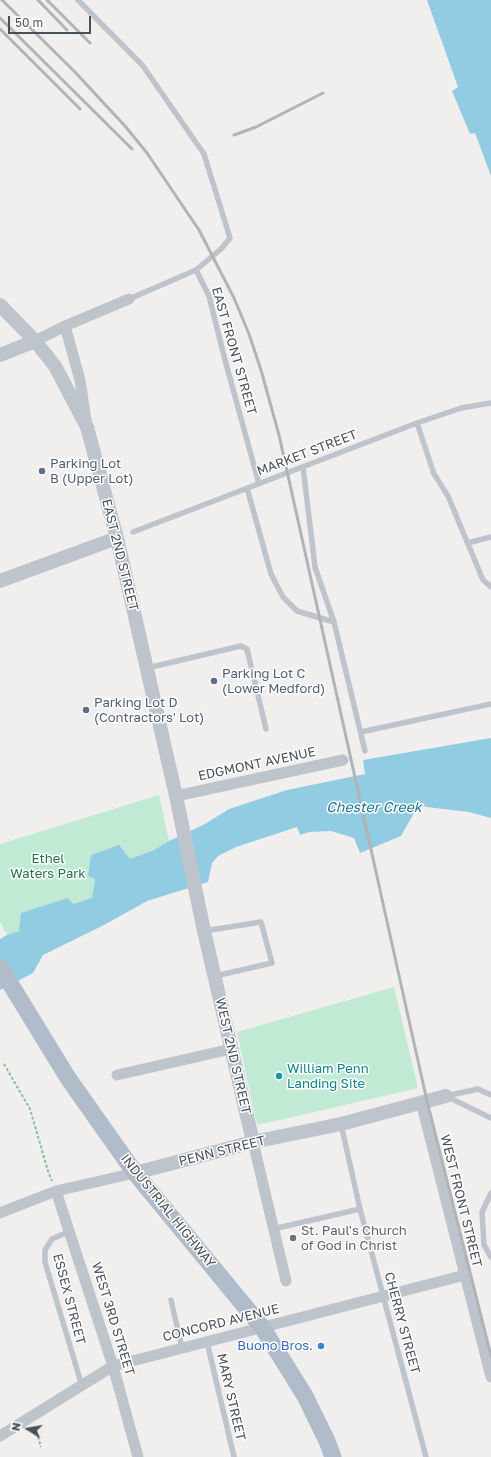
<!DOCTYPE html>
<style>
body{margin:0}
#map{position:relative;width:491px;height:1457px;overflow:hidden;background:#f1eeee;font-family:"Golos Text",sans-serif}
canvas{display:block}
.north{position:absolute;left:8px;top:1409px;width:40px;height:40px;-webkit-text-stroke:3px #fff;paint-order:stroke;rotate:281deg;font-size:11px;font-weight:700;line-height:16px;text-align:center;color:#48505a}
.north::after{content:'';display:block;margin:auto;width:14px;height:18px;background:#48505a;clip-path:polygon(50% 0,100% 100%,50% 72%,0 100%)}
.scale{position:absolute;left:8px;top:16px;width:83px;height:18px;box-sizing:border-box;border:2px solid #48505a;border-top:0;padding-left:5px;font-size:12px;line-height:14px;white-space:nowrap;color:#48505a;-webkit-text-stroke:3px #fff;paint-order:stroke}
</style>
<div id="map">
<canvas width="491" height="1457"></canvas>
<div class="north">N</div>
<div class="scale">50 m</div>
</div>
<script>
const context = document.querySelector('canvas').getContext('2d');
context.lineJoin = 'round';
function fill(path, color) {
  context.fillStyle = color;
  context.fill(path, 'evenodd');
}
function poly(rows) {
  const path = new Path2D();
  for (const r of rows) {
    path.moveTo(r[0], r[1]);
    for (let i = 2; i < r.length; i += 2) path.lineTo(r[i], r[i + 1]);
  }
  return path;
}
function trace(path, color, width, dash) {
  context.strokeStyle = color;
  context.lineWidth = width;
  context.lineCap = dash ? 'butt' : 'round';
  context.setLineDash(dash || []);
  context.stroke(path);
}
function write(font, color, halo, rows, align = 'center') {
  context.font = font + ' "Golos Text",sans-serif';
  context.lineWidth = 3;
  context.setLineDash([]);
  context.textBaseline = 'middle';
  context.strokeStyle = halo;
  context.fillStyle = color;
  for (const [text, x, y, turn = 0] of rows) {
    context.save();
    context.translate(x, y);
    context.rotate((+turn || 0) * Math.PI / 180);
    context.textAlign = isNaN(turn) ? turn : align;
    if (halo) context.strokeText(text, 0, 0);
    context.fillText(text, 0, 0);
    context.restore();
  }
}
const green = poly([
 [159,795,169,841,154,850,130,859,95,879,92,898,73,904,19,931,7,935,0,922,0,844],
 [394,987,418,1088,257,1125,237,1032]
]);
const water = poly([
 [427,0,491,0,491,176,475,133,470,134,452,91,458,87],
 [491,738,491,818,469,812,418,806,401,836,360,853,354,838,331,831,310,832,300,835,297,827,236,847,218,856,212,863,208,882,147,901,104,925,43,955,33,973,0,990,0,939,7,935,19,931,21,913,68,898,73,904,92,898,95,879,88,876,91,855,119,845,130,859,154,850,169,841,205,824,229,809,287,790,365,774,363,760]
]);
const path = poly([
 [4,1064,30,1109,48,1171,52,1181],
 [35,1427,41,1447]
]);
const service = poly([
 [78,0,143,66,204,154,230,238,222,248,196,270,209,296,225,360,259,484],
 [129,299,196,270],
 [417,423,434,474,448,496,483,580,491,587],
 [303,467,315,567,334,622],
 [247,488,271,574,283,597,297,611,334,622,365,751],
 [133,532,417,423,461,408,491,403],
 [468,543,491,537],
 [147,668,241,646,247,649,266,729],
 [361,732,491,704],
 [204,931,261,922,272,963,215,976],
 [446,1096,491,1118],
 [446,1096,478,1089,491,1095],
 [341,1124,360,1209,426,1457],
 [491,1193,482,1212,484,1245,491,1257],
 [273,1229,360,1209],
 [70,1231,52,1239,45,1250,45,1262,82,1386],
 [171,1300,182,1348],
 [207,1342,234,1457]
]);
const minor = poly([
 [65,326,80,380,86,420],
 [35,341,65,326,129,299],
 [176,796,343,760],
 [117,1075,231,1049],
 [421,1102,491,1377],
 [253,1142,286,1281],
 [56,1191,113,1366,138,1457],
 [0,1213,56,1191,135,1173],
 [0,1436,113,1366,465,1275]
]);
const tertiary = poly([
 [0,305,35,341,55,366,87,427,117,538,176,796,204,931,253,1142],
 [0,355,35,341],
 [0,581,117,538],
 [135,1173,253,1142,341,1124,446,1096]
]);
const primary = poly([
 [0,967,68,1078,135,1173,262,1327,305,1396,327,1441,333,1457]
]);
const rail = poly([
 [2,0,74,71,125,126,147,153,199,230,234,298,249,334,261,370,279,435,408,1016,427,1101,491,1356],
 [38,0,67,30],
 [47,0,90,43],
 [0,18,132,149],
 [0,29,80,109],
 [234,135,256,127,323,93]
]);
const markers = [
 [42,471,4,"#5c6f8a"],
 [214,681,4,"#5c6f8a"],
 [86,710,4,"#5c6f8a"],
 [279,1076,4,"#0f9aa8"],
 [293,1238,4,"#6b7280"],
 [321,1346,4,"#3f7fe0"]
];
const streetNames = [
 ["EAST FRONT STREET",234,351,74],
 ["MARKET STREET",307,453,-21],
 ["EAST 2ND STREET",120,555,76],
 ["EDGMONT AVENUE",257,764,-12],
 ["WEST 2ND STREET",233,1056,77],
 ["PENN STREET",222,1151,-14],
 ["WEST FRONT STREET",461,1201,76],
 ["INDUSTRIAL HIGHWAY",168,1211,51],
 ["ESSEX STREET",69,1299,75],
 ["WEST 3RD STREET",113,1319,73],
 ["CONCORD AVENUE",221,1323,-14],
 ["CHERRY STREET",402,1323,75],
 ["MARY STREET",231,1397,77]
];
const serviceNames = [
 ["Parking Lot",50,464],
 ["B (Upper Lot)",50,479],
 ["Parking Lot C",222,674],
 ["(Lower Medford)",222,689],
 ["Parking Lot D",94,703],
 ["(Contractors' Lot)",94,718]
];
const parkNames = [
 ["Ethel",48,859],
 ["Waters Park",48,874]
];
const cultureNames = [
 ["William Penn",287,1069],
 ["Landing Site",287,1084]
];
const worshipNames = [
 ["St. Paul's Church",301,1231],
 ["of God in Christ",301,1246]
];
const shopNames = [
 ["Buono Bros.",313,1346]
];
const waterNames = [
 ["Chester Creek",374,808]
];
fill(green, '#c1ead4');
fill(water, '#92cce2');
trace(path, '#7dc4a6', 2, [3, 2]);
trace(service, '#bec4cc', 5.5);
trace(minor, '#bec4cc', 11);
trace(tertiary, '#bec4cc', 14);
trace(primary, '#b1bcca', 17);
trace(rail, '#b1b3b8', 3);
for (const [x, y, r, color] of markers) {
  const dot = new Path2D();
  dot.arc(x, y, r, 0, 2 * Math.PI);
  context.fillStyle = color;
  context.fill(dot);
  trace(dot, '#fff', 1.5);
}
write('13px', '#48505a', '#fff', streetNames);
write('13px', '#4e5e75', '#fff', serviceNames, 'left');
write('13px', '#207450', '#fff', parkNames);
write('13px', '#0d838f', '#fff', cultureNames, 'left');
write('13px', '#5b616d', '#fff', worshipNames, 'left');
write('13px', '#366cbe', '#fff', shopNames, 'right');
write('italic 14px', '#1b769a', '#fff', waterNames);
</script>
